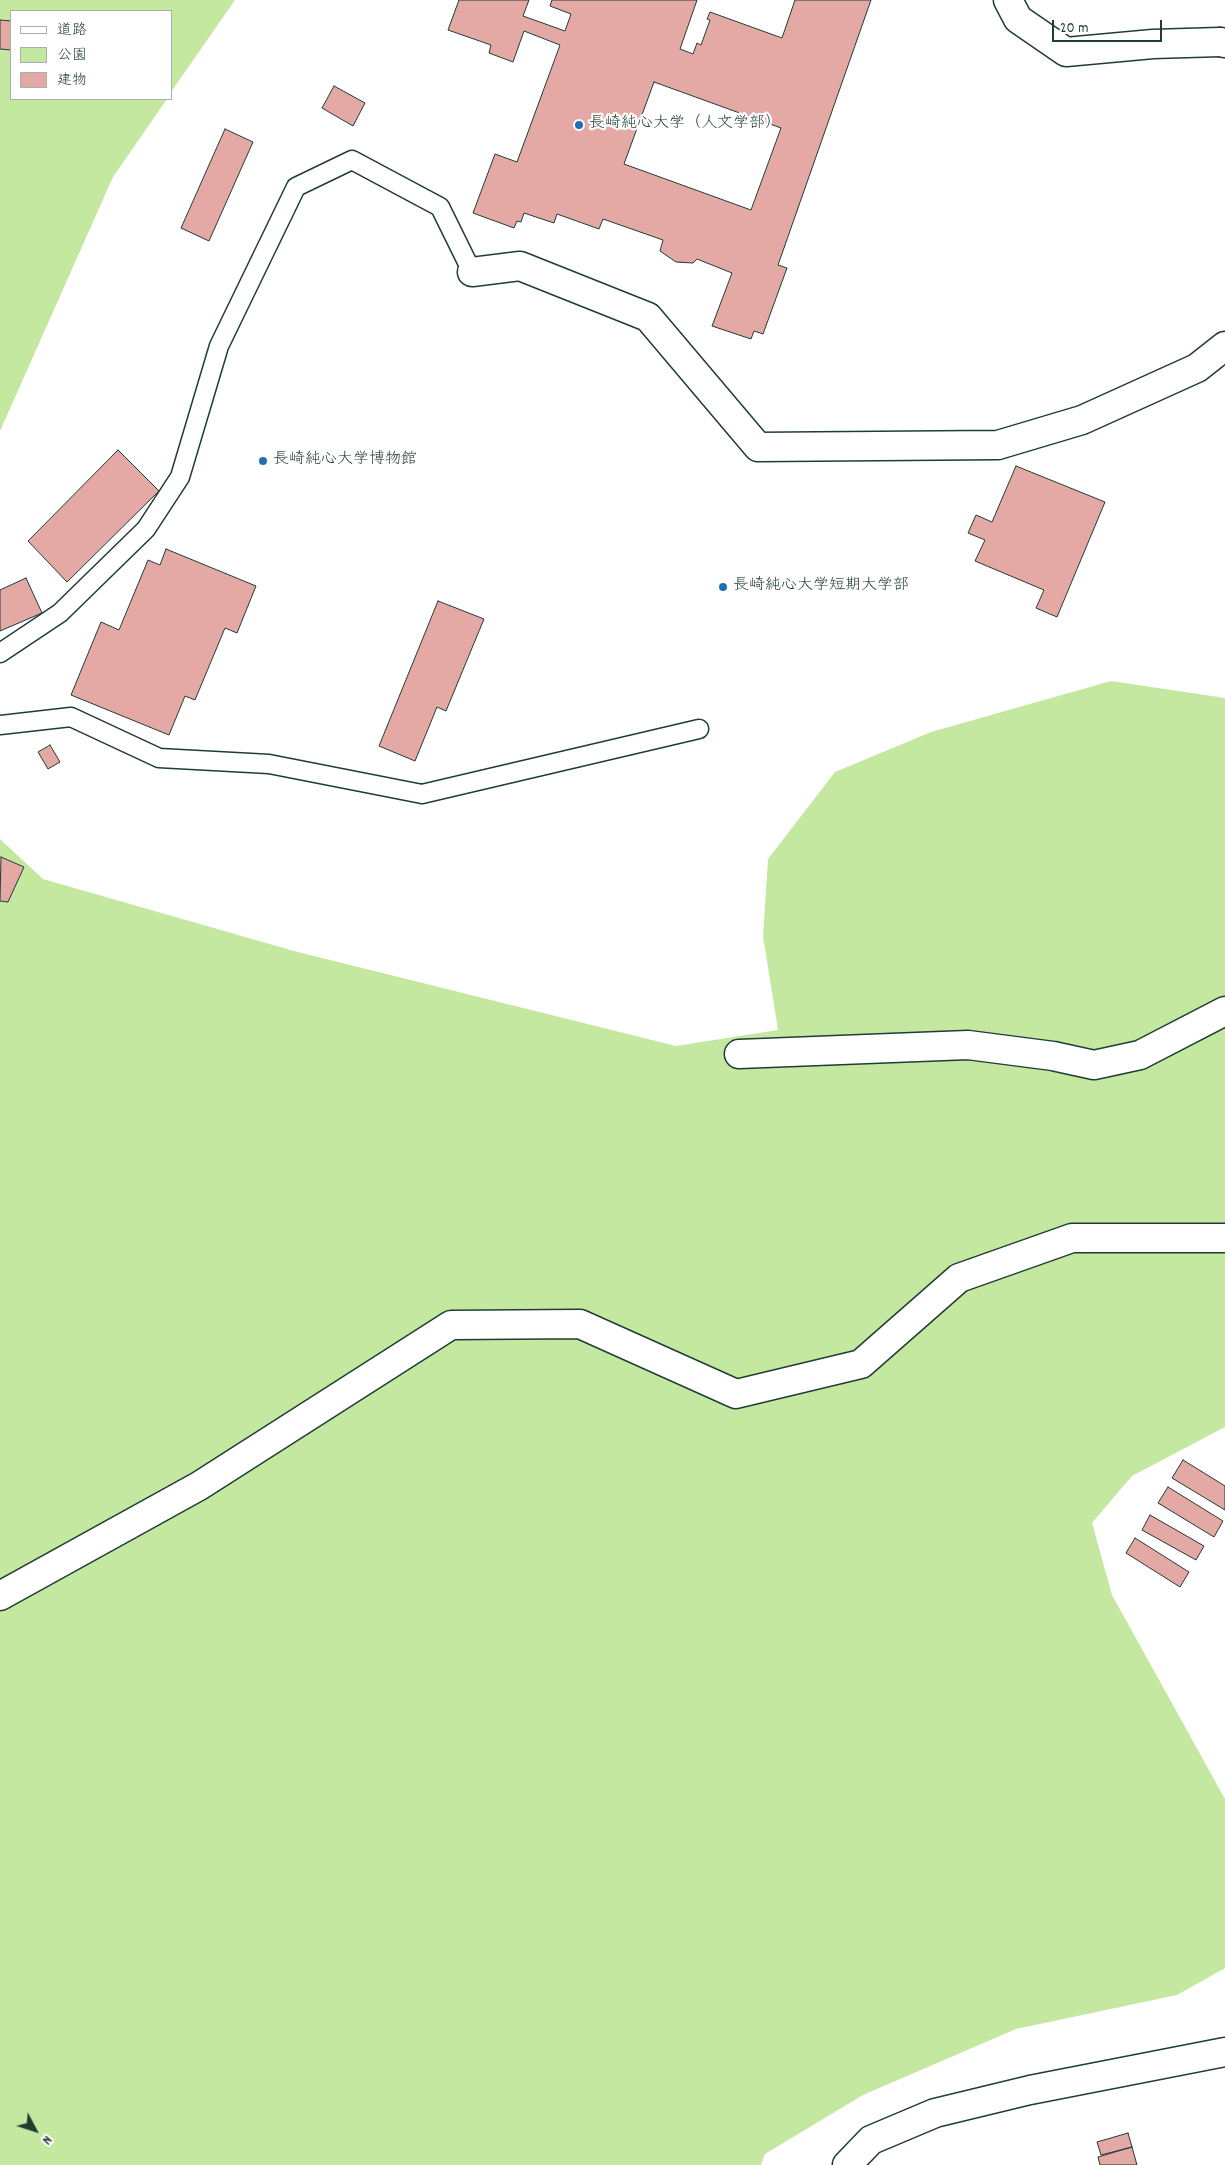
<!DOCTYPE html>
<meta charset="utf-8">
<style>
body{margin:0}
#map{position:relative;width:1225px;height:2165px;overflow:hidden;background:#fff;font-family:Dekko,"Klee One",sans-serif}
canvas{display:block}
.legend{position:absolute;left:10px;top:10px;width:162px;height:90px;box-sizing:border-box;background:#fff;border:1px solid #a5b1ae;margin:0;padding:6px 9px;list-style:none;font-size:15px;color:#1f3d34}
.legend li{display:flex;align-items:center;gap:10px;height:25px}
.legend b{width:25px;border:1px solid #a5b1ae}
.north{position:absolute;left:10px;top:2105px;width:50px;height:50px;-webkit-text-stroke:4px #fff;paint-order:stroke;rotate:130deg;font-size:14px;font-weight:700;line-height:20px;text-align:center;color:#1f3d34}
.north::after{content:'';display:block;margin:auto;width:18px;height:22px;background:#1f3d34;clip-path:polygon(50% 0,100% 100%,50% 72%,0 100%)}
.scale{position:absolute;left:1052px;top:20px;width:110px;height:22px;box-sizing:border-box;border:2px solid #1f3d34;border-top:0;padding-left:6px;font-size:15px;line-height:18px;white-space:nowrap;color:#1f3d34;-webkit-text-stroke:4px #fff;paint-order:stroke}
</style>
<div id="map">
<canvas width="1225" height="2165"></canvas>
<ul class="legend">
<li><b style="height:6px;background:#fff"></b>道路</li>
<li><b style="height:14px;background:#c5e8a1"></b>公園</li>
<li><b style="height:14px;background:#e4a9a4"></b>建物</li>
</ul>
<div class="north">N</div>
<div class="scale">20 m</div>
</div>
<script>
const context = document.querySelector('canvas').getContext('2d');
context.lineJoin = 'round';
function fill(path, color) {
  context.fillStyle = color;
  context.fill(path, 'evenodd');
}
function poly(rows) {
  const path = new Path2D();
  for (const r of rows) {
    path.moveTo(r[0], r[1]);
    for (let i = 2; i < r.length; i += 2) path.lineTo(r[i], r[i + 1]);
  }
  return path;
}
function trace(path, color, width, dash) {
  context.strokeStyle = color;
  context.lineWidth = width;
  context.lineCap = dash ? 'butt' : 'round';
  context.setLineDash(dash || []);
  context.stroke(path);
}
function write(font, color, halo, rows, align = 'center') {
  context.font = font + ' Dekko,"Klee One",sans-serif';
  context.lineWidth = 4.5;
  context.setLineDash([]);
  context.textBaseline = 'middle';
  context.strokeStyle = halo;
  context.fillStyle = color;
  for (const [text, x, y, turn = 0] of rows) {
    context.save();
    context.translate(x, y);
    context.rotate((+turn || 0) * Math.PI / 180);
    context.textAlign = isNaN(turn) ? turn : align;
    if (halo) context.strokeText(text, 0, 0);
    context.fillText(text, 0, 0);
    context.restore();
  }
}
const green = poly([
 [0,0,235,0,171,92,171,11,11,11,11,99,167,99,113,177,0,431],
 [1111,681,1225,698,1225,1427,1132,1476,1092,1523,1112,1595,1225,1799,1225,1968,1177,1995,1016,2029,863,2095,765,2154,761,2165,0,2165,0,839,43,879,294,951,676,1046,778,1030,763,936,768,859,835,772,931,732]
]);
const building = poly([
 [459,0,529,0,523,16,565,31,571,14,550,6,552,0,697,0,680,49,693,54,697,43,701,45,710,20,707,19,710,12,782,38,795,0,871,0,778,265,787,268,763,334,754,331,751,339,712,326,732,273,697,259,693,263,676,262,660,251,663,240,603,219,599,229,557,214,554,223,524,213,521,222,517,221,514,228,473,213,495,154,517,162,560,45,524,31,513,62,489,53,491,45,448,30,459,0],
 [654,82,781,128,751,210,624,164,654,82],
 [0,20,11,21,11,50,0,49,0,20],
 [334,86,365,103,353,126,322,108,334,86],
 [225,129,253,142,209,241,181,228,225,129],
 [118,450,159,491,67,582,28,541,118,450],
 [1016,466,1105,502,1057,617,1036,608,1044,590,975,561,985,540,968,533,976,515,992,522,1016,466],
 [166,549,256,586,237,633,225,628,195,700,185,696,169,735,71,695,101,622,119,630,148,560,160,565,166,549],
 [26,578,42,613,0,631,0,590,26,578],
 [438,601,484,619,446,711,437,707,415,761,379,746,438,601],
 [50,745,60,762,48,769,38,752,50,745],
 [1,857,24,867,8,902,0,901,1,857],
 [1183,1460,1225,1486,1225,1510,1172,1478,1183,1460],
 [1168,1487,1223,1521,1214,1537,1158,1503,1168,1487],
 [1150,1515,1204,1546,1196,1560,1142,1530,1150,1515],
 [1135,1538,1189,1572,1180,1587,1126,1553,1135,1538],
 [1128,2133,1132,2147,1101,2155,1097,2142,1128,2133],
 [1132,2147,1137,2165,1100,2165,1098,2157,1132,2147]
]);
const service = poly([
 [0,653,60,613,146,529,180,477,219,346,296,187,352,160,440,207,472,272],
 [0,725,71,717,159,758,269,764,422,794,699,729]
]);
const minor = poly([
 [1008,0,1018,19,1066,52,1153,44,1220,42],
 [472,272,520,266,648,317,758,447,998,445,1082,420,1197,368,1225,346],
 [739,1054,968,1045,1053,1056,1094,1065,1140,1055,1225,1011],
 [0,1596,199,1486,451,1325,580,1324,736,1394,861,1364,959,1278,1072,1238,1225,1238],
 [847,2165,871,2140,935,2113,1030,2090,1225,2052]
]);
const tertiary = poly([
 [1220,42,1225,43]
]);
const markers = [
 [579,125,5,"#1f6fb2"],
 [263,461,5,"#1f6fb2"],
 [723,587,5,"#1f6fb2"]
];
const poiNames = [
 ["長崎純心大学（人文学部）",589,125],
 ["長崎純心大学博物館",273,461],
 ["長崎純心大学短期大学部",733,587]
];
fill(green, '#c5e8a1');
fill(building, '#e4a9a4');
trace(building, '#1f3d34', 1);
trace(service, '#1f3d34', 21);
trace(minor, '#1f3d34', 31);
trace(tertiary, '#1f3d34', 31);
trace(service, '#fff', 18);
trace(minor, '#fff', 28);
trace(tertiary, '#fff', 28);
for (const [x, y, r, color] of markers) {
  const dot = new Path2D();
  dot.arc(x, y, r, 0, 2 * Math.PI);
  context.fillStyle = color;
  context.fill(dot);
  trace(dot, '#fff', 2);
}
write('16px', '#1f3d34', '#fff', poiNames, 'left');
</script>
